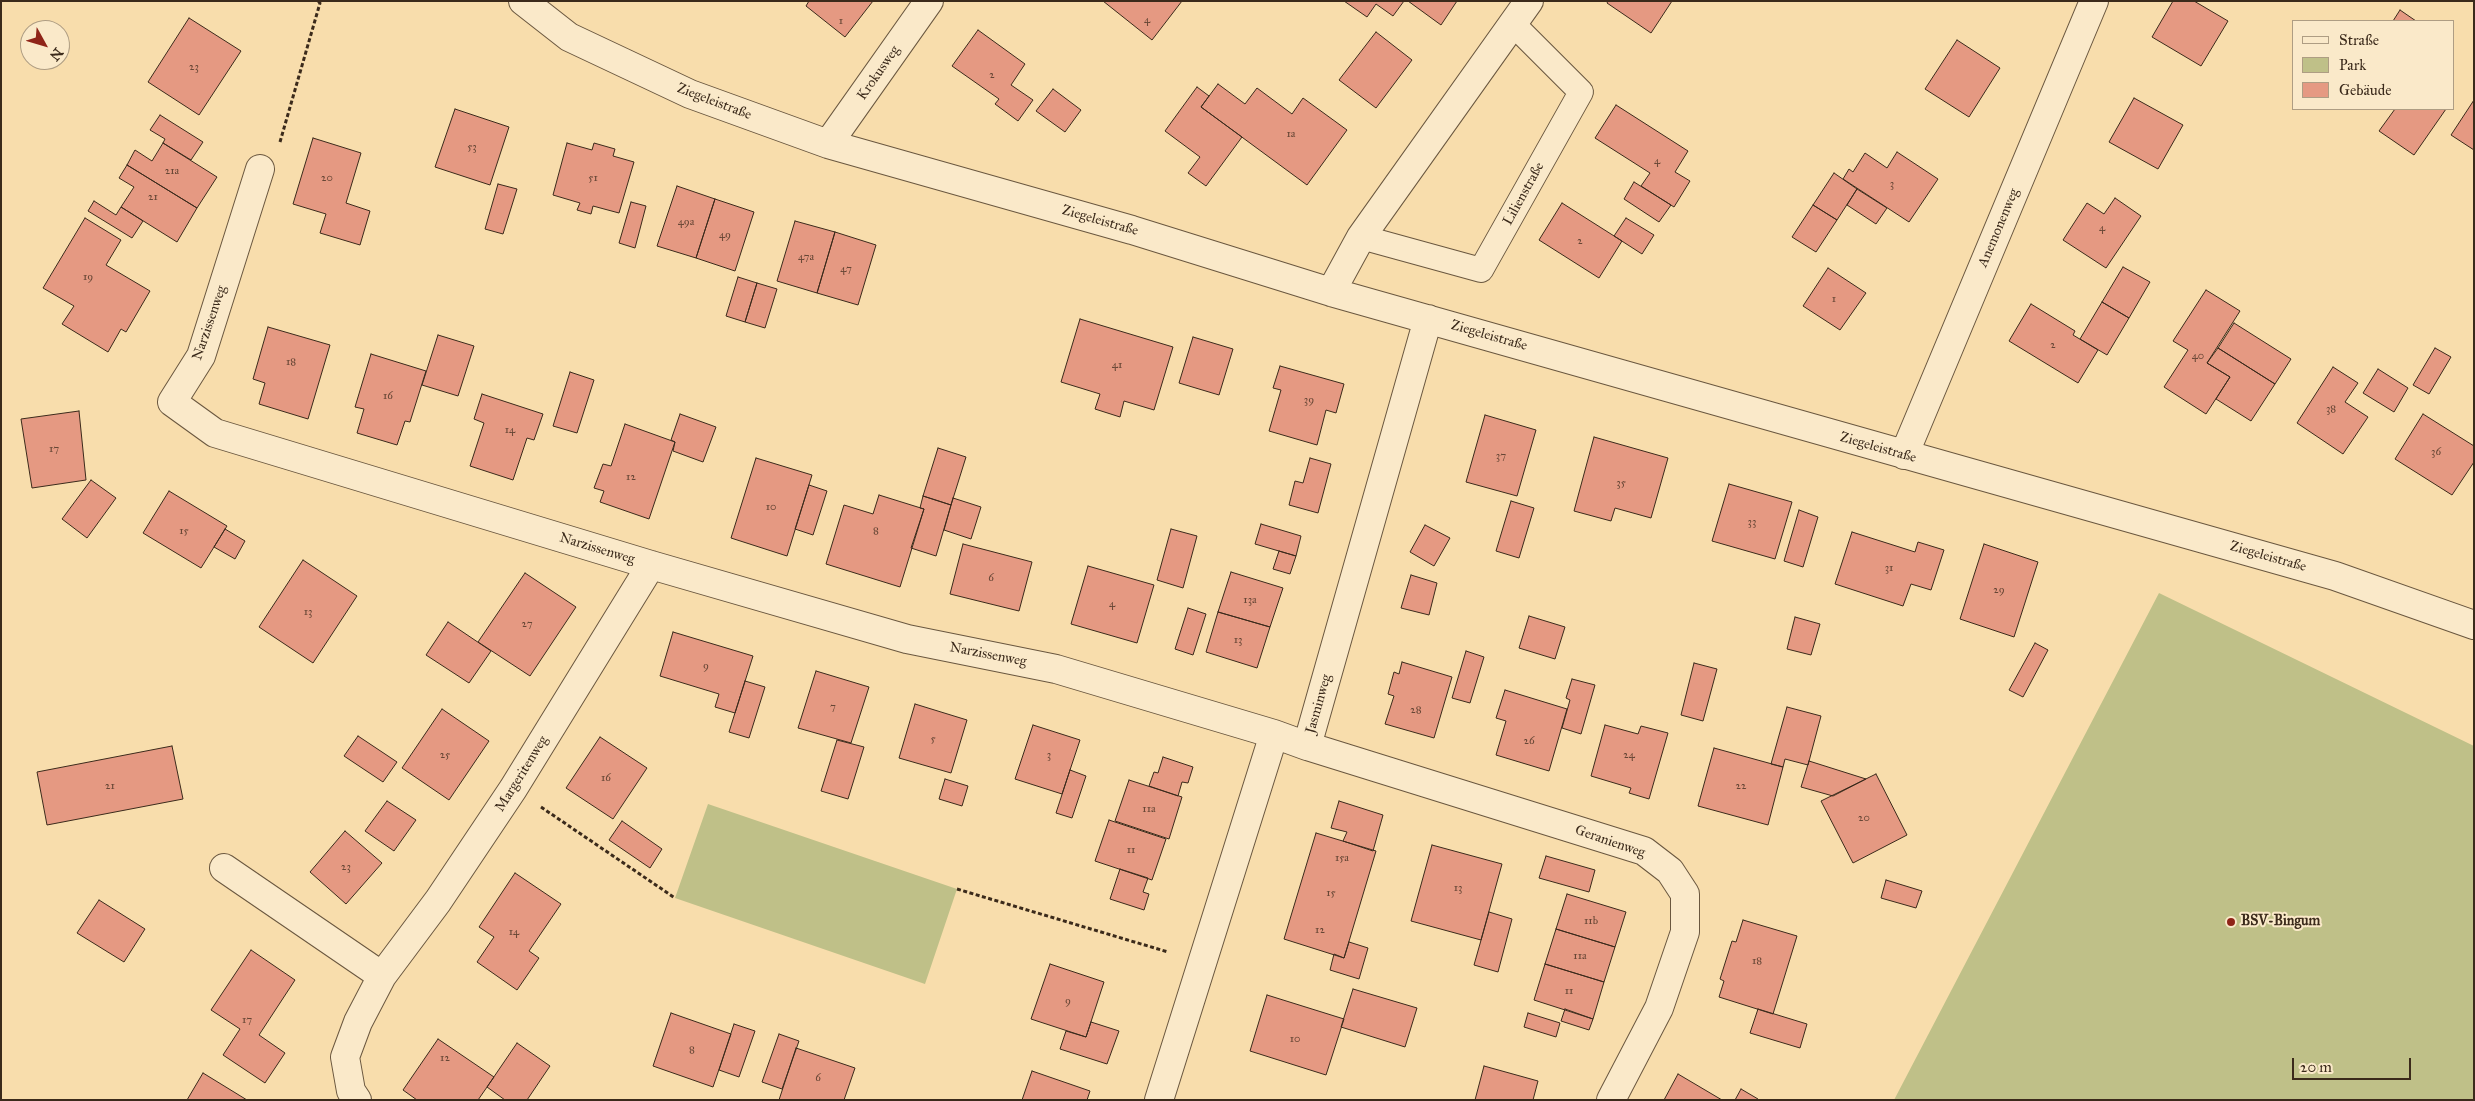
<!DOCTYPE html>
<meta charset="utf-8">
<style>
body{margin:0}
#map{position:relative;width:2475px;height:1101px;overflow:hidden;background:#f8ddac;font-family:"IM FELL Great Primer",serif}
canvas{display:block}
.frame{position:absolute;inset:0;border:2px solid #3b2a1b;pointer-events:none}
.legend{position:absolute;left:2292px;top:20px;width:162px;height:90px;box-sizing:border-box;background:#fae9c9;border:1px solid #ae9d83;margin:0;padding:6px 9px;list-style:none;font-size:15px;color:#3b2a1b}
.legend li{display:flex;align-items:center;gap:10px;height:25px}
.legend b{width:25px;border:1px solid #ae9d83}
.north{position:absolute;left:20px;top:20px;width:50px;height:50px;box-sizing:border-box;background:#fae9c9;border:1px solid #ae9d83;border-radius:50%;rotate:129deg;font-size:14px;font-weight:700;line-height:20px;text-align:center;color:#3b2a1b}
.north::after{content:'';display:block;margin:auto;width:18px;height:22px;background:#8f2418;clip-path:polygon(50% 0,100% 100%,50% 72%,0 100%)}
.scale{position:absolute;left:2292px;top:1058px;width:119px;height:22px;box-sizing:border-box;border:2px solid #3b2a1b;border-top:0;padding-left:6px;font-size:15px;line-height:18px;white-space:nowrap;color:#3b2a1b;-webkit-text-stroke:4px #fae9c9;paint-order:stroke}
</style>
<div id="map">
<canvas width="2475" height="1101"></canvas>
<div class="frame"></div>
<ul class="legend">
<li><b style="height:6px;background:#fae9c9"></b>Straße</li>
<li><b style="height:14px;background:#bfc088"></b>Park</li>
<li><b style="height:14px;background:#e59982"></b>Gebäude</li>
</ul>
<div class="north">N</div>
<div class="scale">20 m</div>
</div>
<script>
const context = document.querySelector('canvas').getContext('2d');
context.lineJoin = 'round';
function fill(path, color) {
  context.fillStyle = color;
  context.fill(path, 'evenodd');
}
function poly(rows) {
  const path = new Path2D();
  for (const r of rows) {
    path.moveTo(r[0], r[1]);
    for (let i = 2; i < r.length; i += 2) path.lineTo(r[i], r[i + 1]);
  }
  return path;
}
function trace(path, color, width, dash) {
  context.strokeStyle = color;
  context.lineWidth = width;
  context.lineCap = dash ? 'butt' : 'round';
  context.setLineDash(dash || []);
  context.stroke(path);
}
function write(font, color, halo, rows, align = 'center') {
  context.font = font + ' "IM FELL Great Primer",serif';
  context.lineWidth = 4;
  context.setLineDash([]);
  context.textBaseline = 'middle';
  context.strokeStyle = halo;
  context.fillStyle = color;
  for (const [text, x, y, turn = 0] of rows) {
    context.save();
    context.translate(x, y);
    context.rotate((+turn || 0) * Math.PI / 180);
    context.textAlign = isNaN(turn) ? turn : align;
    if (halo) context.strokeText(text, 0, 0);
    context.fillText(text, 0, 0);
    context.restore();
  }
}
const green = poly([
 [2159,593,2474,746,2474,1100,1894,1100],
 [708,804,957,889,925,984,675,898]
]);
const building = poly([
 [809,1,873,1,845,37,806,6,809,1],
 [1103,1,1182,1,1152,40,1103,1],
 [1344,1,1404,1,1393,16,1376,4,1367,17,1344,1],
 [1408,1,1457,1,1441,25,1408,1],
 [1608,1,1672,1,1651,33,1607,3,1608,1],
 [2173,1,2194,1,2228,21,2201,66,2152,37,2173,1],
 [2400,10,2416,21,2393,21,2400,10],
 [189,18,241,51,199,115,148,82,189,18],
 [978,30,1025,64,1011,85,1033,100,1018,121,995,104,999,99,952,66,978,30],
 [1376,32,1412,60,1376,108,1339,80,1376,32],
 [1957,40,2000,68,1969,117,1925,89,1957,40],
 [1218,84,1245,104,1257,88,1292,114,1303,98,1347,130,1307,185,1201,107,1218,84],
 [1197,87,1209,96,1201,107,1242,137,1206,186,1188,173,1200,157,1165,131,1197,87],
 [1053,89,1081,110,1065,132,1036,111,1053,89],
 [2134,98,2183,125,2158,169,2109,142,2134,98],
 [2474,100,2474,150,2451,135,2474,100],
 [1616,105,1688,151,1675,172,1690,181,1674,207,1641,186,1650,173,1595,138,1616,105],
 [455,109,509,127,490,185,435,167,455,109],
 [2395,109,2446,109,2414,155,2379,131,2395,109],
 [160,115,203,142,191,160,163,143,165,139,150,130,160,115],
 [313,138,361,153,346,203,370,211,360,245,320,233,326,214,293,204,313,138],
 [163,143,217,177,197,208,127,165,135,150,152,161,163,143],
 [567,143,592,150,594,143,615,149,613,156,634,162,619,213,593,206,591,214,577,210,580,203,553,195,567,143],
 [1897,152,1938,179,1909,222,1843,179,1849,169,1853,172,1865,153,1887,168,1897,152],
 [127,165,197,208,177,242,121,207,134,187,119,178,127,165],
 [1834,173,1857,189,1837,220,1813,205,1834,173],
 [1634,182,1671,205,1659,222,1624,199,1634,182],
 [498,184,517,189,503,234,485,229,498,184],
 [677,186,715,199,696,258,657,246,677,186],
 [1857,189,1887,208,1876,224,1847,205,1857,189],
 [2115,198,2141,216,2106,268,2063,240,2087,203,2104,214,2115,198],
 [715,199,754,212,735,271,696,258,715,199],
 [94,201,116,215,121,207,143,221,132,238,88,211,94,201],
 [631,202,646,206,635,248,619,243,631,202],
 [1562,203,1622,241,1599,278,1539,240,1562,203],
 [1813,205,1837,220,1816,252,1792,237,1813,205],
 [85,218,121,240,106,265,150,291,126,332,121,329,108,352,62,324,74,306,43,288,85,218],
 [1626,218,1654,235,1642,254,1614,236,1626,218],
 [795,221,835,232,817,293,777,281,795,221],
 [835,232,876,245,858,305,817,293,835,232],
 [2123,267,2150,282,2129,318,2102,302,2123,267],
 [1828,268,1866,293,1840,330,1803,306,1828,268],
 [738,277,757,283,745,322,726,316,738,277],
 [757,283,777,289,765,328,745,322,757,283],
 [2206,290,2240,311,2207,363,2230,377,2206,414,2164,387,2188,350,2173,341,2206,290],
 [2102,302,2129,318,2107,355,2080,339,2102,302],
 [2031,304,2075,331,2073,335,2098,350,2078,383,2009,341,2031,304],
 [1080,319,1173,347,1154,410,1124,401,1120,417,1095,409,1100,394,1061,382,1080,319],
 [2234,323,2291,359,2275,384,2218,348,2234,323],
 [268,327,330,345,308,419,259,404,265,383,253,379,268,327],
 [438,335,474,346,458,396,422,385,438,335],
 [1193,337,1233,349,1219,395,1179,383,1193,337],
 [2218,348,2275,384,2251,421,2216,399,2230,377,2207,363,2218,348],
 [2435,348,2451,357,2429,394,2413,385,2435,348],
 [371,354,426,371,410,422,405,421,397,445,357,433,364,409,355,407,371,354],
 [1280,366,1344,384,1336,413,1326,410,1317,445,1269,431,1281,390,1273,388,1280,366],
 [2333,367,2358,383,2345,402,2368,417,2343,454,2297,423,2333,367],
 [2378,369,2408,388,2394,412,2363,393,2378,369],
 [570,372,594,380,577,433,553,426,570,372],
 [482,394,543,414,534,440,527,438,513,480,470,466,484,423,474,419,482,394],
 [79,411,86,480,32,488,21,419,79,411],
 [680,414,716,427,703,462,673,451,675,442,671,440,680,414],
 [2423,414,2474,446,2474,462,2452,495,2395,459,2423,414],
 [1485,415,1536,430,1517,496,1466,482,1485,415],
 [625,424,675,442,649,519,600,502,604,491,594,488,603,464,611,466,625,424],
 [1594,437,1668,458,1651,518,1615,508,1611,521,1574,511,1594,437],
 [938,448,966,457,951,505,923,496,938,448],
 [756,458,812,475,787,556,731,538,756,458],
 [1310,458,1331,464,1318,513,1289,505,1295,481,1303,483,1310,458],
 [91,480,116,498,87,538,62,519,91,480],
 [1729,484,1792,502,1775,559,1712,541,1729,484],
 [809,485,827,491,813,535,795,529,809,485],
 [169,491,227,526,201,568,143,533,169,491],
 [879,495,924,509,900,587,826,564,844,505,873,514,879,495],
 [923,496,951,505,936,556,911,548,924,509,920,508,923,496],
 [953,498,981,507,971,539,944,530,953,498],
 [1511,501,1534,508,1519,558,1496,551,1511,501],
 [1799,510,1818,517,1803,567,1784,561,1799,510],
 [1261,524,1301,536,1296,556,1255,544,1261,524],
 [1425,525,1450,538,1434,566,1410,552,1425,525],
 [225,529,245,541,235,559,214,547,225,529],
 [1171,529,1197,536,1183,588,1157,580,1171,529],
 [1852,532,1915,552,1918,542,1944,550,1931,590,1911,584,1903,606,1835,584,1852,532],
 [963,544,1032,562,1019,611,950,594,963,544],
 [1984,544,2038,562,2014,637,1960,619,1984,544],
 [1279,551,1296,556,1290,574,1273,569,1279,551],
 [303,560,357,596,313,663,259,627,303,560],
 [1088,566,1154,585,1137,643,1071,624,1088,566],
 [1231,572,1283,588,1270,627,1218,612,1231,572],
 [525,573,576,607,530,676,478,642,525,573],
 [1411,575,1437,583,1429,615,1401,608,1411,575],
 [1188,608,1206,614,1193,655,1175,649,1188,608],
 [1218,612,1270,627,1257,668,1206,652,1218,612],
 [1529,616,1565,627,1555,659,1519,648,1529,616],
 [1795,617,1820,624,1811,655,1787,649,1795,617],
 [448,622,491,651,469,683,426,655,448,622],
 [673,632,753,656,735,713,715,707,719,694,660,676,673,632],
 [2035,643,2048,650,2023,697,2009,690,2035,643],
 [1466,651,1484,657,1470,703,1452,698,1466,651],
 [1402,662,1452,677,1434,738,1385,724,1394,696,1388,694,1394,672,1399,674,1402,662],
 [1694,663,1717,669,1703,721,1681,715,1694,663],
 [816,671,869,687,851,743,798,728,816,671],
 [1572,679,1595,685,1581,734,1562,728,1570,700,1566,698,1572,679],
 [745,681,765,687,749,738,729,732,745,681],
 [1505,690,1567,709,1549,771,1496,755,1506,721,1496,718,1505,690],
 [915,704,967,720,951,773,899,758,915,704],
 [1787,707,1821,716,1808,765,1785,759,1783,767,1771,764,1787,707],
 [442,709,489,741,449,800,402,768,442,709],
 [1033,725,1080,740,1062,794,1015,779,1033,725],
 [1605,725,1638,734,1641,726,1668,733,1649,799,1629,793,1631,788,1591,776,1605,725],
 [358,736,397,762,383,782,344,756,358,736],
 [600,737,647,768,613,819,566,788,600,737],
 [837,740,864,747,848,799,821,791,837,740],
 [172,746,183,799,47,825,37,772,172,746],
 [1714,748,1783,767,1768,825,1698,806,1714,748],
 [1163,757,1193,767,1188,783,1182,782,1178,796,1149,786,1154,772,1158,773,1163,757],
 [1809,761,1866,779,1833,796,1801,787,1809,761],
 [1070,770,1086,776,1072,818,1056,813,1070,770],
 [1876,774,1907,835,1853,863,1821,801,1876,774],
 [945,779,968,786,962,806,939,799,945,779],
 [1129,780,1182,797,1169,839,1115,821,1129,780],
 [387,801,416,820,394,851,365,831,387,801],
 [1339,801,1383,815,1373,851,1343,841,1347,832,1331,828,1339,801],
 [1109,820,1166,839,1152,880,1095,861,1109,820],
 [622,821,662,849,650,868,609,840,622,821],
 [345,831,382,863,346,904,310,872,345,831],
 [1316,833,1376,851,1344,958,1284,939,1316,833],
 [1432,845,1502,864,1481,940,1411,921,1432,845],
 [1546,856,1595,870,1589,892,1539,878,1546,856],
 [1120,869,1148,878,1143,892,1149,894,1144,910,1110,899,1120,869],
 [515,873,561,904,529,951,539,958,517,990,477,962,494,937,479,927,515,873],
 [1886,880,1922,891,1916,908,1881,898,1886,880],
 [1567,894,1626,912,1615,947,1556,929,1567,894],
 [99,900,145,929,124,962,77,933,99,900],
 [1489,912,1512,919,1498,972,1474,965,1489,912],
 [1743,920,1797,936,1773,1014,1719,997,1724,981,1720,979,1732,941,1736,942,1743,920],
 [1556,929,1615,947,1604,982,1545,964,1556,929],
 [1349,942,1368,948,1359,979,1330,970,1334,954,1344,958,1349,942],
 [251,950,295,980,259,1035,285,1053,265,1083,223,1055,240,1029,211,1010,251,950],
 [1050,964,1104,982,1086,1037,1031,1019,1050,964],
 [1545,964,1604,982,1593,1019,1534,1000,1545,964],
 [1353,989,1417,1008,1405,1047,1341,1027,1353,989],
 [1267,995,1344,1019,1326,1075,1250,1051,1267,995],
 [1565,1009,1593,1019,1589,1030,1561,1021,1565,1009],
 [1758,1009,1807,1024,1800,1048,1750,1033,1758,1009],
 [671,1013,731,1034,713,1087,653,1066,671,1013],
 [1528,1013,1560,1023,1556,1037,1524,1027,1528,1013],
 [1091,1022,1119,1031,1107,1064,1060,1049,1066,1031,1086,1037,1091,1022],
 [734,1024,755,1031,739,1077,719,1070,734,1024],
 [779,1034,799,1041,782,1089,762,1082,779,1034],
 [438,1039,494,1077,478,1100,417,1100,403,1090,438,1039],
 [517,1043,550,1066,527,1100,505,1100,487,1087,517,1043],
 [796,1048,855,1068,844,1100,779,1100,796,1048],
 [1484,1066,1538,1081,1533,1100,1475,1100,1484,1066],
 [1032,1071,1090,1091,1087,1100,1022,1100,1032,1071],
 [203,1073,247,1100,187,1100,203,1073],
 [1678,1074,1722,1100,1664,1100,1678,1074],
 [1741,1089,1758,1099,1758,1100,1735,1100,1741,1089]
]);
const path = poly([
 [280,142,320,3,318,1],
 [541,807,675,898],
 [957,889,1168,952]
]);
const service = poly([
 [1361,237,1481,270,1581,92,1513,24]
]);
const minor = poly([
 [523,1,569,37,690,94,828,144,1132,230,1331,292,2335,576,2474,625],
 [828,144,929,1],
 [260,169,201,356,172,402,215,433,651,565,907,639,1056,669,1274,734],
 [1331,292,1361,237,1529,1],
 [1904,455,2094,1],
 [1307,746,1644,851,1670,871,1685,894,1685,932,1659,1008,1611,1100],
 [224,868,382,976,358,1022,345,1057,351,1091,357,1100],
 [382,976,438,901,513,789,651,565],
 [1159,1100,1274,734,1307,746,1428,319]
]);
const markers = [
 [2231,922,5,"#8f2418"]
];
const numberNames = [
 ["4",1147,20],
 ["1",841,21],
 ["23",194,67],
 ["2",992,75],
 ["1a",1291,134],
 ["53",472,147],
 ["4",1657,161],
 ["21a",172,171],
 ["20",327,178],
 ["51",593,178],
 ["3",1892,184],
 ["21",153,197],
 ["49a",686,222],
 ["4",2102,228],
 ["49",725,235],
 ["2",1580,241],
 ["47a",806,257],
 ["47",846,269],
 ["19",88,277],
 ["1",1834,299],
 ["2",2053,345],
 ["40",2198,356],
 ["18",291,362],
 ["41",1117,365],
 ["16",388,396],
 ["39",1309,400],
 ["38",2331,409],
 ["14",510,430],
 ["17",54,449],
 ["36",2436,452],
 ["37",1501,456],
 ["12",631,477],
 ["35",1621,483],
 ["10",771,507],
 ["33",1752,522],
 ["15",184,531],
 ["8",876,531],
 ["31",1889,568],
 ["6",991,578],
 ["29",1999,590],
 ["13a",1250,600],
 ["4",1112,604],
 ["13",308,612],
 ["27",527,624],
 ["13",1238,640],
 ["9",706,666],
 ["7",833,707],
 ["28",1416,710],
 ["5",933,739],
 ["26",1529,741],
 ["25",445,755],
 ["3",1049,755],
 ["24",1629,755],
 ["16",606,778],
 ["21",110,786],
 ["22",1741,786],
 ["11a",1149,809],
 ["20",1864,818],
 ["11",1131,850],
 ["15a",1342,858],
 ["23",346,867],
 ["13",1458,888],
 ["15",1331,893],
 ["11b",1591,921],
 ["12",1320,930],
 ["14",514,932],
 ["11a",1580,956],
 ["18",1757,961],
 ["11",1569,991],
 ["9",1068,1001],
 ["17",247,1020],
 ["10",1295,1039],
 ["8",692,1050],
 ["12",445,1058],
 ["6",818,1078]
];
const streetNames = [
 ["Krokusweg",879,73,-55],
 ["Ziegeleistraße",714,102,21],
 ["Lilienstraße",1524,194,-61],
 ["Ziegeleistraße",1100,221,16],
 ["Anemonenweg",1999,228,-67],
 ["Narzissenweg",210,323,-71],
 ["Ziegeleistraße",1489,336,16],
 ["Ziegeleistraße",1878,448,16],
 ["Narzissenweg",597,549,17],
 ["Ziegeleistraße",2268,557,16],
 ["Narzissenweg",988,655,11],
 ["Jasminweg",1319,704,-74],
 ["Margeritenweg",522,774,-58],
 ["Geranienweg",1610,842,19]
];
const poiNames = [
 ["BSV-Bingum",2241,922]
];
fill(green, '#bfc088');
fill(building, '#e59982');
trace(building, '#3b2a1b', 1);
trace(service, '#6a573f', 26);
trace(minor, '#6a573f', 30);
trace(path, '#3b2a1b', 3, [4, 2.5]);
trace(service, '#fae9c9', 24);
trace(minor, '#fae9c9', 28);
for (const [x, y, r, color] of markers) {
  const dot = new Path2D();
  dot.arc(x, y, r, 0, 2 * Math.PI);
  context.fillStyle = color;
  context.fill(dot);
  trace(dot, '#fae9c9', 2);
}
write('11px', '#664635', null, numberNames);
write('14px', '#3b2a1b', '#fae9c9', streetNames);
write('bold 14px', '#3b2a1b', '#fae9c9', poiNames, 'left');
</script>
